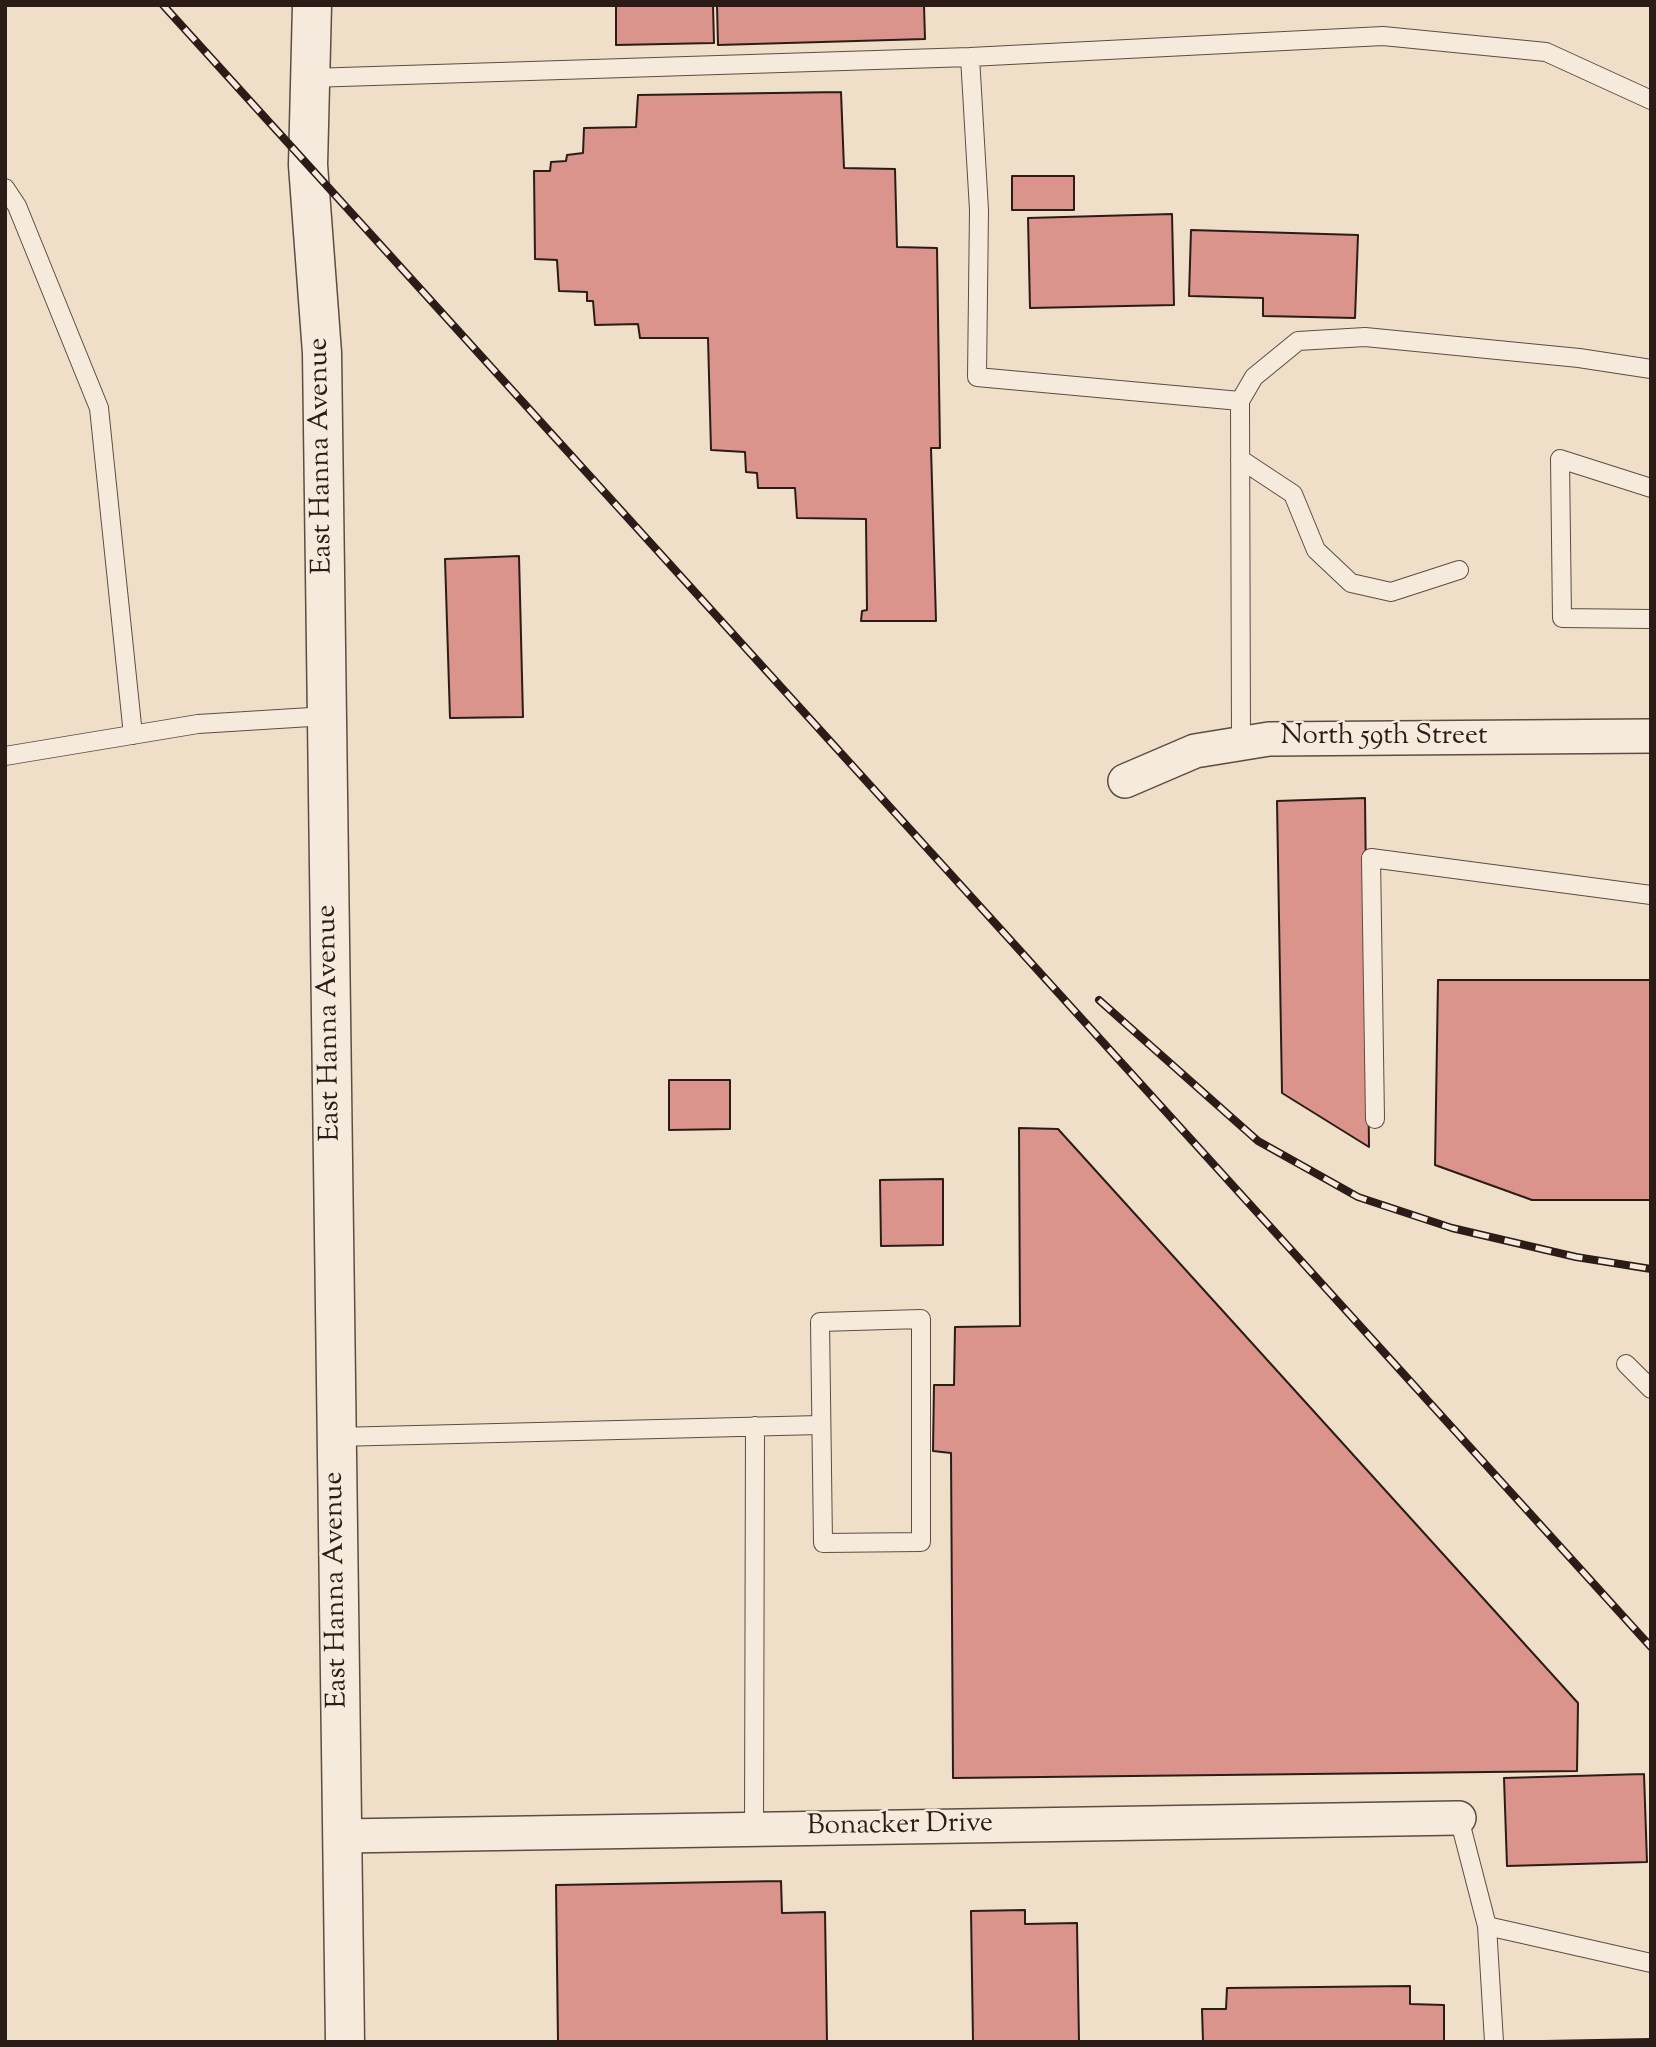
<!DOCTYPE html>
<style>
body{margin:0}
#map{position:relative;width:1656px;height:2047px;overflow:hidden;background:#efdfc8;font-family:"Sorts Mill Goudy",serif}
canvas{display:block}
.frame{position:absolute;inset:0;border:7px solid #2b1c17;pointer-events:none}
</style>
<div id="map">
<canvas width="1656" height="2047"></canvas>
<div class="frame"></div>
</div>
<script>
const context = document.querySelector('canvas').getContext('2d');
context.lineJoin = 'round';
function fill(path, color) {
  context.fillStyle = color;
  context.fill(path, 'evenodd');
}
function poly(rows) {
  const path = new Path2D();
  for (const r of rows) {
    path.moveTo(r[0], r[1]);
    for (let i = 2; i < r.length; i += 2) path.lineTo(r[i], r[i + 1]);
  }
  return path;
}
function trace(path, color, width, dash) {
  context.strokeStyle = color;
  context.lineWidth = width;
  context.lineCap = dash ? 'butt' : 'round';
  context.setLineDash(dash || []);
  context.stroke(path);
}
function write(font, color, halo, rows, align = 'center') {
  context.font = font + ' "Sorts Mill Goudy",serif';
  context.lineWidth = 5;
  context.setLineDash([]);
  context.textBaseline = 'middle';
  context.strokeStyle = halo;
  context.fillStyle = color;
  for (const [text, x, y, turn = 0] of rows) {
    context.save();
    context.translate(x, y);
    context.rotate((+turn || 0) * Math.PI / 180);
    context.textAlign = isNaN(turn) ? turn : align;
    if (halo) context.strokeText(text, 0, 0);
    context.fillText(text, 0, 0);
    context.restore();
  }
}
const building = poly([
 [616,5,713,5,714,43,616,45,616,5],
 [717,5,924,5,925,39,718,45,717,5],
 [841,92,844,168,895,169,897,247,937,248,940,448,931,448,936,621,861,621,862,611,867,610,866,519,797,518,795,488,758,488,757,473,746,472,745,452,711,450,708,338,640,338,638,324,595,325,593,301,587,301,587,292,559,291,557,260,535,259,534,171,550,171,551,162,566,161,567,155,583,153,584,128,636,127,638,95,841,92],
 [1012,176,1074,176,1074,210,1012,210,1012,176],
 [1172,214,1174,305,1030,308,1028,218,1172,214],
 [1191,230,1358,235,1355,318,1263,316,1263,298,1189,296,1191,230],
 [519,556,523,717,450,718,445,559,519,556],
 [1365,798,1369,1147,1282,1093,1277,801,1365,798],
 [1438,980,1651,980,1651,1200,1532,1200,1435,1165,1438,980],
 [669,1080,730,1080,730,1129,669,1130,669,1080],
 [1019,1128,1058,1129,1578,1703,1577,1771,953,1778,951,1453,933,1451,934,1385,954,1385,955,1327,1020,1326,1019,1128],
 [943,1179,943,1245,881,1246,880,1180,943,1179],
 [1644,1774,1647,1862,1507,1866,1504,1778,1644,1774],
 [781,1881,782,1913,825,1912,827,2042,558,2042,556,1885,781,1881],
 [1025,1910,1025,1924,1077,1923,1079,2042,973,2042,971,1911,1025,1910],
 [1410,1986,1410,2004,1444,2005,1444,2042,1203,2042,1202,2009,1226,2009,1227,1988,1410,1986],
 [1651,2039,1651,2042,1544,2042,1544,2041,1651,2039]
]);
const service = poly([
 [970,57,1383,36,1546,52,1651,100],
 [310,78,970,57,979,210,977,377,1240,401,1241,744],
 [5,188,17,206,99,408,133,735],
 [1240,401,1254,377,1298,341,1365,337,1579,358,1651,369],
 [1240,459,1293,494,1316,550,1351,583,1391,592,1459,570],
 [1651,488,1560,459,1562,618,1651,619],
 [5,756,198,724,327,716],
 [1375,1119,1371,858,1651,895],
 [921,1319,921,1542,823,1543,820,1322,921,1319],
 [1626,1364,1651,1389],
 [336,1437,820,1425],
 [1459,1818,1487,1926,1651,1963],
 [754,1829,755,1426],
 [1487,1926,1494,2042]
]);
const minor = poly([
 [1125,781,1195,751,1269,739,1651,736],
 [342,1836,1459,1818]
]);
const tertiary = poly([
 [312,5,308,165,322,353,345,2042]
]);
const rail = poly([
 [163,5,1651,1647],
 [1099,1000,1258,1141,1358,1197,1452,1228,1576,1257,1651,1269]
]);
const streetNames = [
 ["East Hanna Avenue",323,456,-91],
 ["North 59th Street",1384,738],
 ["East Hanna Avenue",331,1023,-91],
 ["East Hanna Avenue",338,1590,-91],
 ["Bonacker Drive",900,1827,-1]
];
fill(building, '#da948c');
trace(building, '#2b1c17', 2);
trace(service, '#5c4d43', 20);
trace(minor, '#5c4d43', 36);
trace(tertiary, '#5c4d43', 41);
trace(service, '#f5eadb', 18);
trace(minor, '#f5eadb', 33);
trace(tertiary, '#f5eadb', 38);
trace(rail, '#2b1c17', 8);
trace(rail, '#f5eadb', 5, [16]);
write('28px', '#2b1c17', '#f5eadb', streetNames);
</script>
